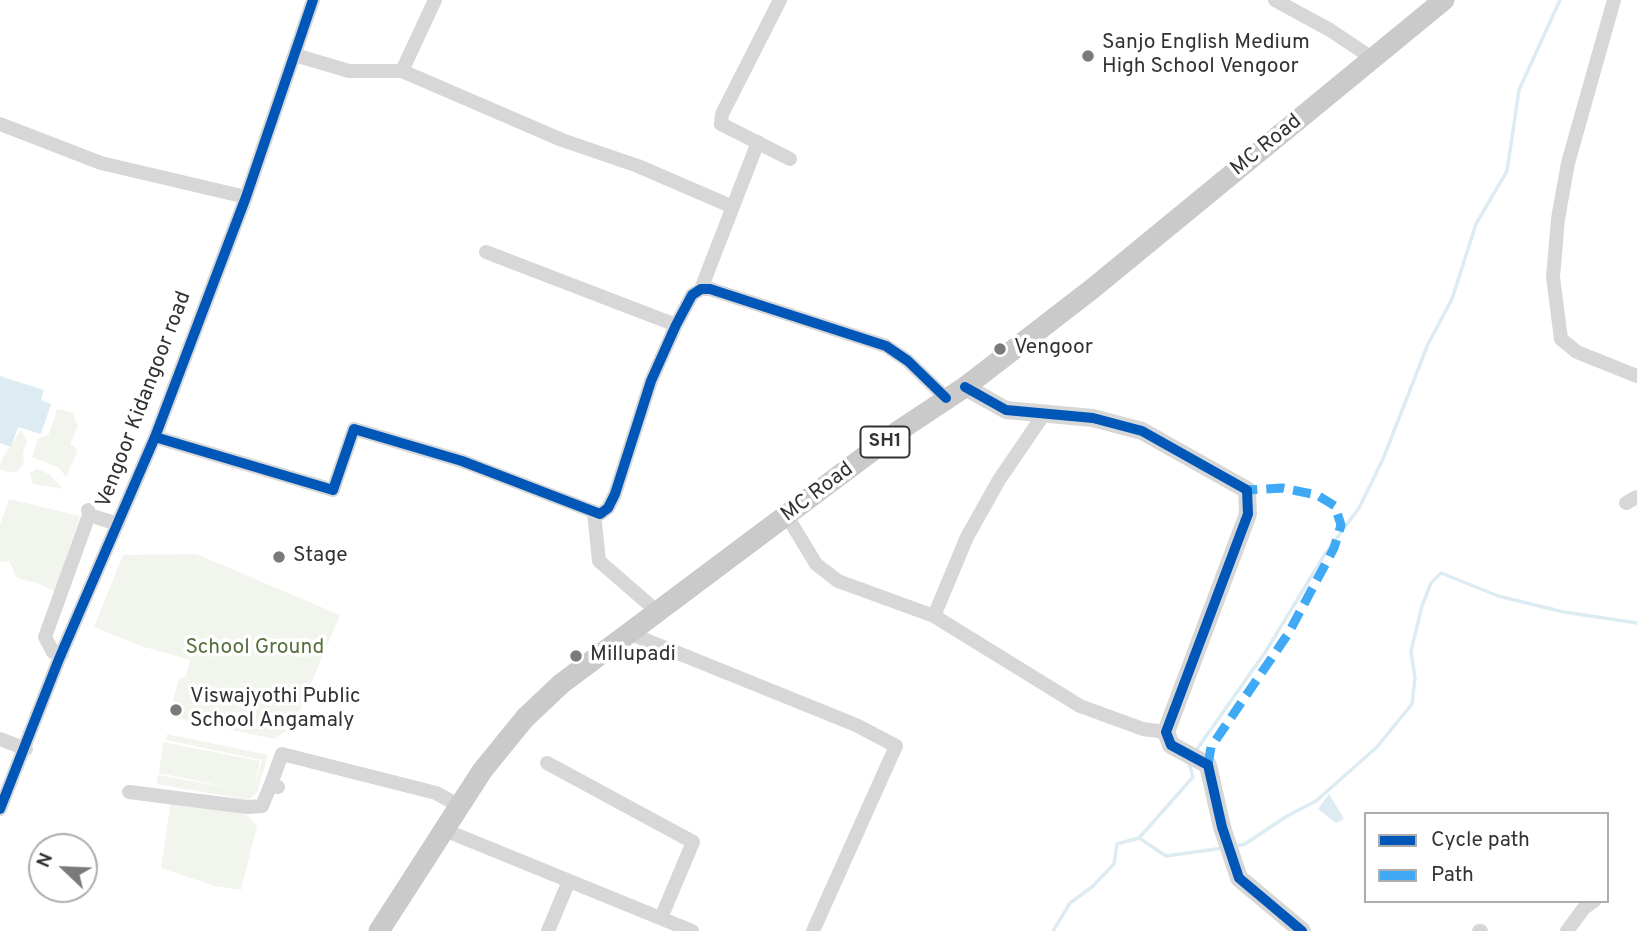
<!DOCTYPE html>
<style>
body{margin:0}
#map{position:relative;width:1637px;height:931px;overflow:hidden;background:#fff;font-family:Overpass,sans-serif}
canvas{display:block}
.legend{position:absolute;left:1364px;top:812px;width:245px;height:91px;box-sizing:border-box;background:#fff;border:2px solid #adadad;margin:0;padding:9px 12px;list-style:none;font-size:21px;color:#333}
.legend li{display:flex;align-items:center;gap:14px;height:35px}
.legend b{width:35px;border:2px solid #adadad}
.north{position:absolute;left:28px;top:833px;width:70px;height:70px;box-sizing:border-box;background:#fff;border:2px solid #adadad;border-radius:50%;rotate:293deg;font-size:19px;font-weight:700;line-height:28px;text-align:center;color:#333}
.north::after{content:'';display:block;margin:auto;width:24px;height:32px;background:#7a7a7a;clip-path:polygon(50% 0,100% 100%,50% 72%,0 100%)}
</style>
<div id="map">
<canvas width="1637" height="931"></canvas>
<ul class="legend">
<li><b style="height:9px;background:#0057b8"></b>Cycle path</li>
<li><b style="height:9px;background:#3fa9f5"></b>Path</li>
</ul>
<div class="north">N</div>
</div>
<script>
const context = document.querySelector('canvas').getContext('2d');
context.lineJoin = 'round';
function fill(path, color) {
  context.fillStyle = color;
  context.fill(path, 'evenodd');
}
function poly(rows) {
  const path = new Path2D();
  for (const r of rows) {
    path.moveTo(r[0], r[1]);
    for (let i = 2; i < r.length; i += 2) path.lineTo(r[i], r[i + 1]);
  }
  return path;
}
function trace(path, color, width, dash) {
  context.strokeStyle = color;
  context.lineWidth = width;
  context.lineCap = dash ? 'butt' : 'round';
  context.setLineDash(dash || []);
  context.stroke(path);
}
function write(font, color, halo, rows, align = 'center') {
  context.font = font + ' Overpass,sans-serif';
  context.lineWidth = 7;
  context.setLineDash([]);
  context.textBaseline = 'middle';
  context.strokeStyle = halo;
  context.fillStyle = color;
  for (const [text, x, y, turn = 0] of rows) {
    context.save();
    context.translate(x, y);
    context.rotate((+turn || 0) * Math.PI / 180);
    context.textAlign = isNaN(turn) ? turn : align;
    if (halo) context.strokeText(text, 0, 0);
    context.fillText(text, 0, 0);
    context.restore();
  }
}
const green = poly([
 [57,409,72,412,78,426,70,444,78,450,66,477,59,468,32,457,38,439,49,434],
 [21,430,27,441,23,453,24,464,16,472,7,472,0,469,1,461],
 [37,469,49,474,63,489,33,484,30,473],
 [9,499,80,516,55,592,40,584,17,578,9,561,0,562,0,525],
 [196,554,340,615,293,726,274,739,170,717,178,680,186,676,190,660,141,646,94,627,123,555],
 [167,734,268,755,257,793,248,800,157,784,158,775,243,790,159,773,163,742,260,761,253,792,262,760,166,740],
 [171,800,246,814,257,826,241,890,215,886,161,868]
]);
const water = poly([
 [0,376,44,390,41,400,51,404,41,434,18,427,11,447,0,443],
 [1329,794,1344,819,1336,823,1318,809]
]);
const stream = poly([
 [1195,752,1266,651,1325,554,1359,508,1383,459,1428,344,1452,299,1476,224,1507,171,1519,90,1560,0],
 [1139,838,1193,777,1188,760],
 [1235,846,1245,844,1287,816,1316,801,1377,747,1412,704,1415,678,1411,651,1422,606,1431,583,1441,573,1498,596,1564,612,1637,623],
 [1053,931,1070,903,1092,887,1114,864,1117,844,1139,838,1166,856,1224,848]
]);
const minor = poly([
 [780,0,722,114,721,124,790,159],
 [1275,0,1330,30,1372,58],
 [1614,0,1568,163,1558,219,1553,277,1561,339,1577,352,1637,376],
 [295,55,349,71,402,71,562,140,638,166,733,207],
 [402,71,435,0],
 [0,124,101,163,246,197],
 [486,252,676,325],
 [701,289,758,142],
 [155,437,333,490,354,429,462,461,600,514,608,508,615,494,651,381,676,325,692,295,701,289,710,289,886,346,908,361,946,398],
 [1626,503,1637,497],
 [88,510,89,515,118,524],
 [594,513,599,561,659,613],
 [787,516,816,564,838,581,934,616,1080,706,1143,729,1166,732],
 [934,616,967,537,999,480,1044,414],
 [631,634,856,725,896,746,813,931],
 [62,654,53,652,45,637,89,515],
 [0,739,26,749],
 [547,763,693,842,661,918],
 [278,787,271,784,282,754,436,793,458,805],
 [129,792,247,807,262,806,271,784],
 [0,809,59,659,155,437,246,197,313,0],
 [442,829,692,931],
 [548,931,569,881],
 [1479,931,1481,931],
 [1567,931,1584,908,1594,901]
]);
const tertiary = poly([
 [965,387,1006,410,1093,418,1142,431,1247,490,1248,514,1166,732,1171,745,1208,765,1222,827,1239,878,1302,931]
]);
const primary = poly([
 [379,931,482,771,525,718,561,684,900,430,965,387,1092,289,1444,0]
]);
const quiet = poly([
 [1208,765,1211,747,1288,634,1334,548,1341,525,1335,506,1317,495,1282,488,1247,490]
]);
const cycleway = poly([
 [965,387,1006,410,1093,418,1142,431,1247,490,1248,514,1166,732,1171,745,1208,765,1222,827,1239,878,1302,931],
 [155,437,333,490,354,429,462,461,600,514,608,508,615,494,651,381,676,325,692,295,701,289,710,289,886,346,908,361,946,398],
 [0,809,59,659,155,437,246,197,313,0]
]);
const markers = [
 [1088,56,7,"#7a7a7a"],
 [1000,349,7,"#7a7a7a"],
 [279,557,7,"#7a7a7a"],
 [576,656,7,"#7a7a7a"],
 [176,710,7,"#7a7a7a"]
];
const shields = [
 [885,442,49]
];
const shieldNames = [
 ["SH1",885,442]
];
const poiNames = [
 ["Sanjo English Medium",1102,44],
 ["High School Vengoor",1102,68],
 ["Vengoor",1014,349],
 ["Stage",293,557],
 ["Millupadi",590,656],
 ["Viswajyothi Public",190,698],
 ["School Angamaly",190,722]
];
const streetNames = [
 ["MC Road",1267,146,-39],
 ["Vengoor Kidangoor road",145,400,-69],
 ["MC Road",818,493,-37]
];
const parkNames = [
 ["School Ground",255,649]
];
fill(green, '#f1f5ed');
fill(water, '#ddebf3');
trace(stream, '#ddebf3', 3.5);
trace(minor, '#d7d7d7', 14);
trace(tertiary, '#d7d7d7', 18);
trace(primary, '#cacaca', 21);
trace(quiet, '#3fa9f5', 9, [18, 9]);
trace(cycleway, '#0057b8', 10);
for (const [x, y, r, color] of markers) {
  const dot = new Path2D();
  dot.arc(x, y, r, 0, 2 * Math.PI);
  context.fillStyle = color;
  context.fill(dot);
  trace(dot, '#fff', 2.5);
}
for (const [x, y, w] of shields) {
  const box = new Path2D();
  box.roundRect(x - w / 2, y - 15.5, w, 31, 5);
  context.fillStyle = '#fff';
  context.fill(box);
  trace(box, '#333', 2);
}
write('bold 19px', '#333', null, shieldNames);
write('21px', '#333', '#fff', poiNames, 'left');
write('21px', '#333', '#fff', streetNames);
write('21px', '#56703f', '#fff', parkNames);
</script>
